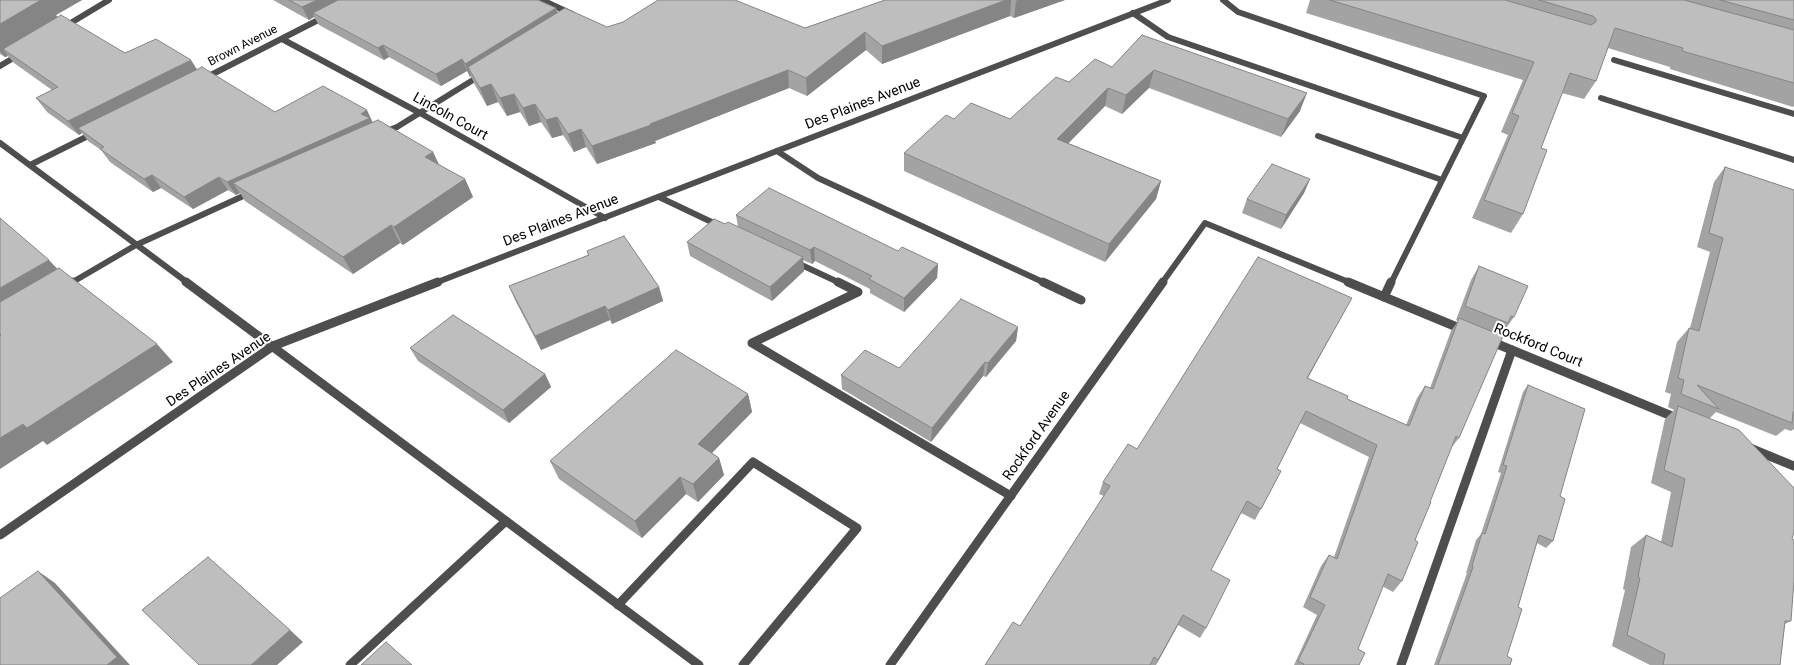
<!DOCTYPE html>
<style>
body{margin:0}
canvas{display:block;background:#fff}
</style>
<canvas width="1794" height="665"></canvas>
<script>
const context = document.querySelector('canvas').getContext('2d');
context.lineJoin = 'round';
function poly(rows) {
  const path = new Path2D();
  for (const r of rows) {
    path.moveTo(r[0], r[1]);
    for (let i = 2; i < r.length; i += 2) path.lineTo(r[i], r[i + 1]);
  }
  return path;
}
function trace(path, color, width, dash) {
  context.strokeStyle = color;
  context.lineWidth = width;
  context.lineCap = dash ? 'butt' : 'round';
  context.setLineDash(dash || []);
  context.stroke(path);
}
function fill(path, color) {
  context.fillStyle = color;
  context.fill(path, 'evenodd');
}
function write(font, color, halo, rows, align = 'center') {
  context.font = font + ' Roboto,sans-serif';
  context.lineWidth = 4;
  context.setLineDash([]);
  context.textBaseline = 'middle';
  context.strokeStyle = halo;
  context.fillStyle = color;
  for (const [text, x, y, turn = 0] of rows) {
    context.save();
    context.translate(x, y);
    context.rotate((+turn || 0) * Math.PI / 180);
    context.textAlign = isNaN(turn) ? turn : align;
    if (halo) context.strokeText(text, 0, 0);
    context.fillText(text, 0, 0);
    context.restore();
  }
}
const serviceFar1 = poly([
 [542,0,572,14],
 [1223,0,1238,12,1484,96,1391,283],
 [1133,13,1168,37,1463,138],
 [64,27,109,0],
 [1614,60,1794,114],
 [0,66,20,54],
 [1601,98,1794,160],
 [384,132,397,127,481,75],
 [1318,136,1442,180],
 [777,151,818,178,1045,283],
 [659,197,720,226],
 [793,261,840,283],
 [71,283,136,245,252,192]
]);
const service = poly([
 [838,282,858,292],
 [1043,282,1081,300],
 [68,285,73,282],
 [1384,297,1391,282],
 [752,343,1011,496],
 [752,343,858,292],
 [618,605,753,462,857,528,743,665],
 [350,665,506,521],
 [1401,665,1512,350]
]);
const minorFar1 = poly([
 [282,39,420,113,605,218],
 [203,79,326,16],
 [30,165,94,133],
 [1162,283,1205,223,1351,283]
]);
const minor = poly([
 [1348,282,1464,330],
 [1490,341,1679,419],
 [1750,448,1794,466],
 [890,665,1163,282]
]);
const tertiaryFar1 = poly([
 [0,143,188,283],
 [435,283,1168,0]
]);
const tertiary = poly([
 [186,282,699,665],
 [0,535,273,346,438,282]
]);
const wall = poly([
 [0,0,82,0,56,15,57,17,125,53,197,70,275,112,372,122,433,152,439,165,465,179,473,197,403,245,400,243,353,274,245,201,240,193,236,195,228,190,193,209,161,188,153,192,110,162,101,150,88,141,82,133,79,135,47,112,36,98,52,90,14,63,8,56,5,57,0,54],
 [273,0,538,0,556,8,558,13,607,27,805,28,885,0,1065,0,1014,18,1010,16,882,64,866,50,807,96,789,88,655,141,656,143,597,164,586,147,574,152,563,135,552,138,541,122,529,126,520,112,507,116,498,102,487,106,475,85,471,76,470,77,467,71,441,86,389,57,384,60,319,25,314,17,309,20],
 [1310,0,1794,0,1794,106,1793,107,1670,69,1670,67,1608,48,1596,81,1584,99,1562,93,1541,148,1523,214,1511,233,1472,218,1508,135,1501,132,1523,80,1306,13],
 [1142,35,1300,111,1281,137,1149,88,1122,114,1105,106,1068,143,1161,181,1156,199,1105,262,904,171,904,153,954,119,1010,119,1069,82,1112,67],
 [1725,167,1794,190,1794,429,1791,431,1785,429,1776,436,1716,412,1710,418,1792,539,1791,621,1785,624,1780,665,1650,665,1612,646,1625,590,1623,589,1631,547,1646,535,1661,542,1671,492,1651,483,1665,419,1674,410,1668,407,1671,394,1665,392,1677,342,1689,328,1690,328,1710,252,1697,247,1714,182],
 [1310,179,1304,193,1281,229,1242,213,1247,199],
 [736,215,898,251,938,264,937,278,904,312,870,293,870,289,815,261,812,264,803,260,804,271,772,301,690,256,687,242,725,224,738,227],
 [587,251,659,287,663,301,612,324,610,320,541,350,515,300,509,286,588,255],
 [1479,266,1514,317,1504,331,1503,331,1500,335,1459,438,1451,448,1415,540,1402,581,1393,592,1382,586,1358,649,1359,665,1294,665,1317,615,1303,607,1321,566,1329,555,1334,557,1369,457,1300,423,1277,469,1281,471,1255,520,1241,513,1211,570,1206,628,1200,638,1178,625,1156,665,985,665,1020,626,1104,496,1099,494,1103,482,1137,449,1345,310,1308,378,1347,399,1406,425,1417,398,1425,386,1430,388,1451,331,1458,321,1456,320,1471,280],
 [1018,327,1016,341,986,377,983,376,931,442,842,389,841,375,899,368],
 [410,348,545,374,551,387,509,423,418,361],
 [1528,385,1560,496,1553,541,1546,548,1537,543,1518,607,1507,656,1510,665,1434,665,1467,573,1466,573,1476,540,1481,534,1501,473,1498,472,1523,392],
 [748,394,752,412,712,453,719,458,724,475,698,502,686,494,642,538,559,479,550,461]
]);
const shadedWall = poly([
 [40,0,82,0,56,15,62,23,3,49,8,56,5,57,0,51,0,24],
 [317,0,347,0,313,13,314,17,309,20,302,7],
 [1006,0,1011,0,1010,16,882,64,882,46],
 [1018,0,1065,0,1014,18,1016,1],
 [556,8,560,21,468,67,471,76,470,77,465,64],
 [865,32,866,50,807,96,806,78],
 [383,45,389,57,384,60,378,48],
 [462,59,467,71,441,86,436,74],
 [191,60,200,74,78,128,82,133,79,135,68,121],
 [788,70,789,88,655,141,656,143,597,164,592,146,650,124],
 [1154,70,1149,88,1122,114,1126,95],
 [491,84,498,102,487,106,480,88],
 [1108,88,1105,106,1055,157,1057,139],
 [1307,93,1300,111,1281,137,1288,119],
 [514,94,520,112,507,116,500,98],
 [535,104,541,122,529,126,523,108],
 [367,110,373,123,233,183,240,193,236,195,227,182],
 [557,117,563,135,552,138,546,120],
 [581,129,586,147,574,152,568,134],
 [433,152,441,169,425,157],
 [152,175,161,188,153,192,144,179],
 [219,177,228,190,193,209,184,197],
 [465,179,473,197,403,245,394,227],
 [1310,179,1304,193,1281,229,1286,215],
 [1161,181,1156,199,1105,262,1109,244],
 [391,225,400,243,353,274,343,257],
 [814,247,815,261,812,264,810,250],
 [803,257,804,271,772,301,770,287],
 [49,260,66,278,0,317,0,288],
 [938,264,937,278,904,312,904,298],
 [659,287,663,301,612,324,608,310],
 [1352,298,1345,310,1301,390,1307,378],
 [605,306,610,320,541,350,535,336],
 [1018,327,1016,341,986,377,988,363],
 [157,344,173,362,47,445,43,441,0,469,0,438],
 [985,362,983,376,931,442,932,428],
 [545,374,551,387,509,423,503,410],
 [748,394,752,412,703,462,698,444],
 [719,458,724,475,698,502,693,484],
 [680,477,686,494,642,538,635,521],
 [38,571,55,583,130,665,107,665],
 [1183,615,1178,625,1156,665,1158,660],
 [290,630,303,642,277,665,251,665]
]);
const building = poly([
 [0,0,41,0,0,24,0,0],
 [289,0,317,0,302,7,289,0],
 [338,0,538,0,556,8,465,64,462,59,436,74,383,45,378,48,313,13,338,0],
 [658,0,735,0,805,28,885,0,1006,0,882,46,865,32,806,78,788,70,650,124,651,125,592,146,581,129,568,134,557,117,546,120,535,104,523,108,514,94,500,98,491,84,480,88,468,67,565,8,607,27,623,22,658,0],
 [1330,0,1505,0,1591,25,1596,22,1596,19,1593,16,1539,0,1684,0,1794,30,1794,83,1682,51,1683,48,1615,28,1596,81,1570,73,1541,148,1547,150,1523,214,1484,200,1519,116,1512,113,1534,62,1330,0],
 [1720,0,1794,0,1794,20,1720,0],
 [61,15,125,53,156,39,191,60,68,121,36,98,58,87,3,49,61,15],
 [1142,35,1307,93,1288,119,1154,70,1126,95,1108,88,1057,139,1161,181,1109,244,904,153,946,115,954,119,971,103,1010,119,1056,77,1069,82,1095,59,1112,67,1142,35],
 [202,67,275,112,323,86,367,110,361,114,370,118,227,182,219,177,184,197,152,175,144,179,100,149,104,147,78,128,202,67],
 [378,120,433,152,425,157,465,179,394,227,391,225,343,257,233,183,378,120],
 [1272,164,1310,179,1286,215,1247,199,1272,164],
 [1725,167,1794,190,1794,412,1793,412,1792,423,1697,385,1719,409,1681,394,1684,380,1678,378,1689,328,1699,331,1723,238,1709,233,1725,167],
 [769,188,898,251,902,247,938,264,904,298,869,279,872,276,814,247,810,250,736,215,769,188],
 [0,218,49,260,0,288,0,218],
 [714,219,725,224,728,222,803,257,770,287,687,242,714,219],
 [624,236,659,287,608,310,605,306,535,336,509,286,589,255,587,251,624,236],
 [1258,257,1352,298,1307,378,1348,396,1347,399,1409,426,1425,386,1433,389,1459,318,1503,336,1459,438,1456,436,1430,502,1431,502,1415,540,1418,542,1402,581,1388,574,1358,649,1365,653,1359,665,1303,665,1304,664,1298,661,1325,605,1310,597,1329,555,1337,559,1377,445,1306,411,1277,469,1281,471,1261,509,1247,501,1211,570,1230,580,1206,628,1183,615,1158,660,1154,657,1150,665,985,665,1013,622,1020,626,1110,486,1103,482,1128,444,1137,449,1258,257],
 [1479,266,1528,286,1514,317,1511,316,1508,323,1465,306,1479,266],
 [59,268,157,344,27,428,23,424,0,438,0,336,1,335,0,334,0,302,59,268],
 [961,299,1018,327,988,363,985,362,932,428,841,375,865,350,899,368,961,299],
 [453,315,545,374,503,410,410,348,453,315],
 [676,350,748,394,698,444,719,458,693,484,680,477,635,521,550,461,676,350],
 [1528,385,1585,409,1560,496,1565,499,1553,541,1539,535,1518,607,1522,609,1507,656,1512,659,1510,665,1438,665,1473,567,1472,566,1482,533,1485,534,1507,466,1503,465,1528,385],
 [1678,406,1739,430,1794,488,1794,531,1792,539,1794,540,1794,580,1791,621,1785,621,1780,665,1663,665,1665,654,1627,635,1640,578,1638,577,1646,535,1672,547,1685,479,1664,470,1678,406],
 [208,557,290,630,251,665,199,665,142,610,208,557],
 [38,571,117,657,107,665,0,665,0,598,38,571],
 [386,642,412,665,361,665,386,642]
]);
const farStreetnames = [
 ["Brown Avenue",243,46,-27]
];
const streetNames = [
 ["Des Plaines Avenue",863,104,-21],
 ["Lincoln Court",450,117,29],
 ["Des Plaines Avenue",561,221,-21],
 ["Rockford Court",1538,346,22],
 ["Des Plaines Avenue",219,370,-34],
 ["Rockford Avenue",1037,436,-55]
];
trace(serviceFar1, '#4e4e4e', 6);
trace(service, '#4e4e4e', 9);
trace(minorFar1, '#4e4e4e', 6);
trace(minor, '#4e4e4e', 9);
trace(tertiaryFar1, '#4e4e4e', 6);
trace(tertiary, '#4e4e4e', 9);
fill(wall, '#a3a3a3');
fill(shadedWall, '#858585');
fill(building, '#bebebe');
trace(building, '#858585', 1);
write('12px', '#000', '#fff', farStreetnames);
write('14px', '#000', '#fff', streetNames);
</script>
